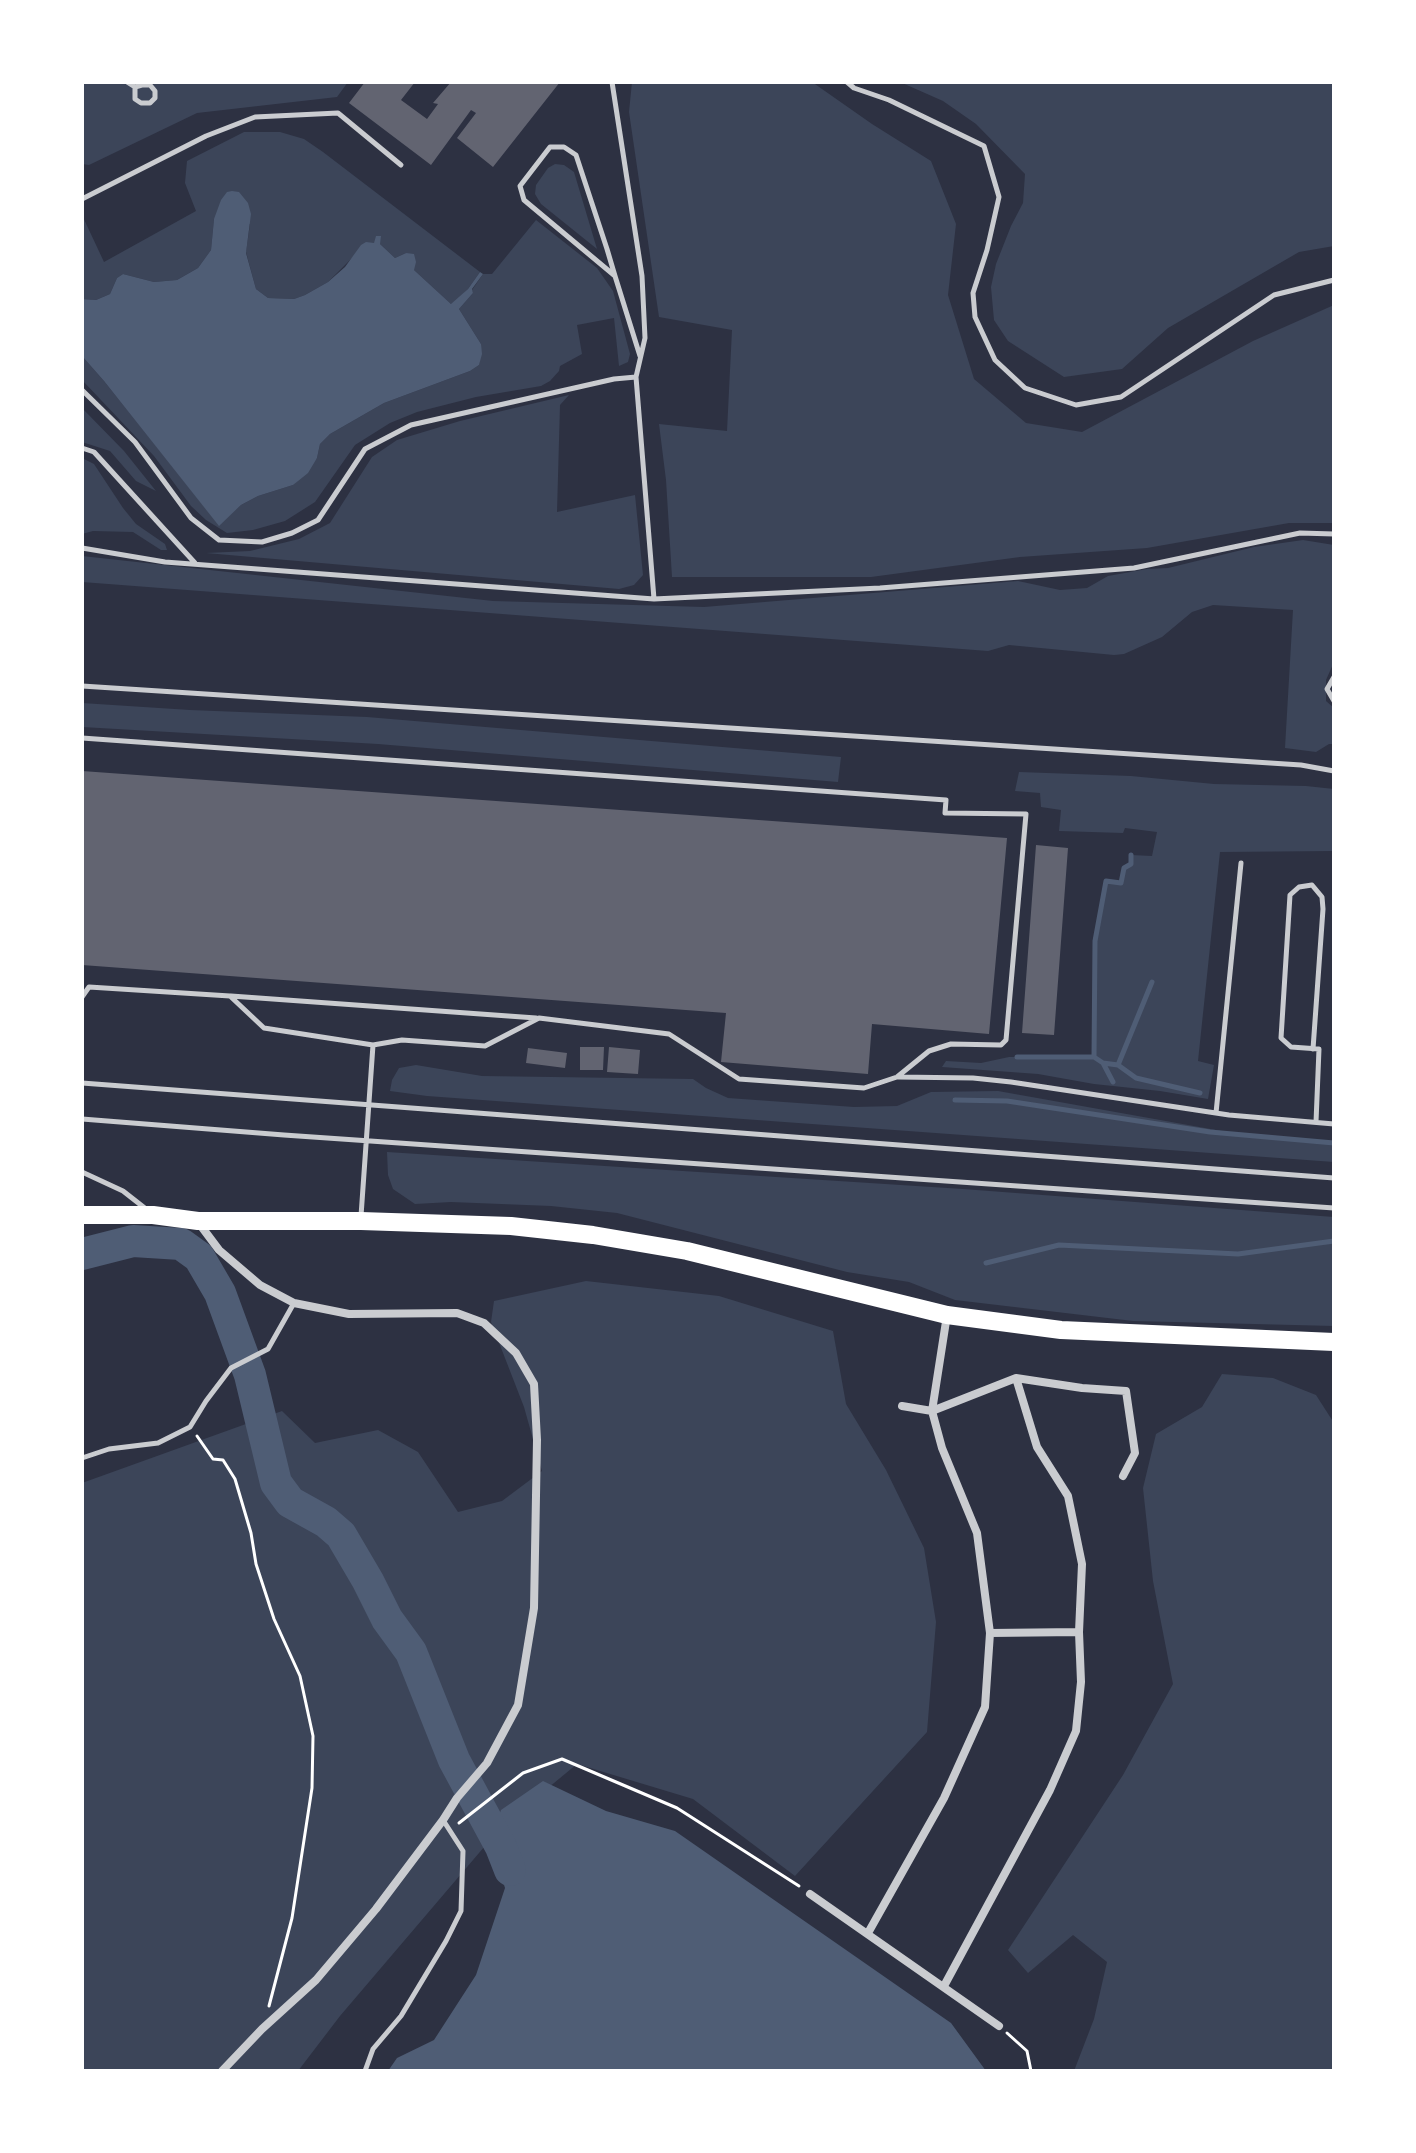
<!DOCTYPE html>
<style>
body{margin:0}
#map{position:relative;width:1416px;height:2153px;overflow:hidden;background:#2d3142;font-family:"Space Grotesk",sans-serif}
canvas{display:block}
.frame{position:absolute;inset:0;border:84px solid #fff;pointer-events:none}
</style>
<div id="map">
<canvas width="1416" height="2153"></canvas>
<div class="frame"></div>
</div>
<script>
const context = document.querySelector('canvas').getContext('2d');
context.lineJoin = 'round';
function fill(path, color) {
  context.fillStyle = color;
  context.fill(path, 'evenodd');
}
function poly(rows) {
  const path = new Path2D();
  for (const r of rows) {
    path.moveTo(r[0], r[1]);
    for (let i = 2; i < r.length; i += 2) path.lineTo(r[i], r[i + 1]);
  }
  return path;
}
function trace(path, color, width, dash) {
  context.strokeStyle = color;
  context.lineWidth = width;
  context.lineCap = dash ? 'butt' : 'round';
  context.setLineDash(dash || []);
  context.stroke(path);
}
const green = poly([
 [82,82,348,82,337,97,197,113,89,165,82,164],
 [632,82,812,82,872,124,931,161,956,224,948,295,974,379,1026,423,1082,432,1253,341,1334,305,1334,523,1289,523,1147,548,1020,557,871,577,672,577,666,480,659,424,727,431,732,330,659,317,629,112],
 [900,82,1334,82,1334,246,1299,252,1168,328,1122,369,1064,377,1008,341,994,320,991,287,996,264,1011,226,1023,203,1025,174,976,124,943,101],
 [244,132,280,132,304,139,323,152,480,272,468,289,452,305,414,270,406,253,395,258,380,244,374,243,353,257,328,282,305,295,294,299,268,298,256,289,246,252,250,224,214,219,211,250,198,268,177,280,154,282,123,274,117,278,110,294,96,300,82,299,82,215,104,262,196,211,185,183,187,161],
 [555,164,564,165,574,172,597,249,541,204,535,194,536,185,548,168],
 [536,220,597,268,613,291,630,354,628,362,619,366,614,318,577,325,582,354,560,366,559,371,550,381,541,386,476,397,417,412,390,423,355,445,315,502,285,521,253,530,227,533,206,520,191,506,154,456,82,380,82,356,104,381,219,525,241,505,258,496,293,485,317,458,320,444,330,434,384,403,470,371,479,365,481,344,459,309,473,293,472,290,483,274,492,274],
 [569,395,560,405,557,512,635,495,643,575,634,585,619,589,206,553,250,551,299,539,330,523,372,457,397,440,460,421],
 [82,408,124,451,156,491,136,481,110,451,82,442],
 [82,458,94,464,123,508,136,524,165,544,167,550,161,550,133,532,93,531,82,534],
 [1303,540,1334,545,1334,662,1326,680,1326,701,1334,708,1334,744,1329,744,1316,752,1285,748,1293,610,1213,605,1192,612,1162,637,1124,654,1114,655,1009,645,988,651,82,582,82,556,493,601,704,607,1018,581,1060,590,1087,588,1108,576,1147,569,1168,568,1254,547],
 [82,703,190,710,367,717,841,757,838,782,378,744,82,727],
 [1019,772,1131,776,1214,784,1306,786,1334,789,1334,851,1220,852,1198,1061,1214,1065,1208,1099,1160,1091,1094,1084,1038,1074,942,1067,946,1061,981,1063,1009,1057,1094,1056,1095,941,1106,881,1121,882,1124,868,1131,864,1131,855,1152,856,1157,832,1125,828,1123,833,1059,831,1061,810,1041,807,1040,793,1015,791],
 [416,1065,482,1076,693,1079,706,1088,728,1098,854,1107,897,1106,931,1092,998,1091,1244,1135,1334,1143,1334,1162,427,1096,390,1091,392,1080,399,1068],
 [387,1152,963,1189,1334,1217,1334,1326,1133,1321,955,1300,909,1282,847,1272,617,1213,551,1206,451,1202,415,1204,393,1189,388,1175],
 [586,1281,719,1296,833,1331,846,1404,886,1470,924,1548,936,1622,927,1732,795,1876,693,1799,577,1764,502,1826,340,2016,298,2071,82,2071,82,1483,282,1411,315,1443,378,1430,418,1452,458,1512,502,1501,542,1471,524,1407,491,1322,494,1301],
 [1222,1374,1273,1378,1316,1395,1334,1423,1334,2071,1074,2071,1094,2019,1107,1962,1073,1935,1028,1973,1008,1950,1123,1775,1173,1684,1153,1581,1143,1488,1156,1434,1202,1407]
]);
const water = poly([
 [232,191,239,192,248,203,251,214,246,253,256,289,268,298,294,299,305,295,328,282,345,267,361,245,366,242,374,243,376,236,381,236,380,244,395,258,406,253,414,254,416,262,414,270,451,304,468,289,480,272,483,274,472,289,473,293,459,309,481,344,482,354,479,365,470,371,384,403,330,434,320,444,317,458,308,473,293,485,258,496,241,505,219,526,104,381,82,356,82,299,96,300,110,294,117,278,123,274,154,282,177,280,198,268,211,250,214,219,221,200,227,192],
 [543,1781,606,1811,675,1831,951,2023,986,2071,388,2071,397,2058,434,2040,476,1975,505,1888,490,1841,501,1810]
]);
const stream = poly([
 [1017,1057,1094,1057],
 [1103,1063,1094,1057,1095,941,1106,881,1121,883,1124,868,1131,864,1131,855],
 [1118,1065,1136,1078,1200,1093],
 [1113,1082,1103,1063,1118,1065,1152,982],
 [955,1100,1007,1101,1210,1132,1334,1143],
 [986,1263,1059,1245,1238,1254,1334,1241]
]);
const river = poly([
 [82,1254,133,1241,181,1244,199,1257,220,1293,250,1375,276,1483,290,1502,326,1522,341,1535,368,1581,387,1619,411,1652,454,1760,501,1847,510,1870]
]);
const building = poly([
 [365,82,415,82,401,100,427,119,438,104,433,103,451,82,560,82,493,167,457,138,476,113,471,110,431,165,349,103],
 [82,771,1007,838,989,1034,872,1024,868,1074,721,1062,726,1013,82,965],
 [1036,845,1068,848,1054,1035,1022,1033],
 [580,1047,604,1047,603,1070,580,1070],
 [609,1047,640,1050,638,1074,607,1072],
 [528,1048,567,1053,565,1068,526,1063]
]);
const path = poly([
 [197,1436,213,1459,223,1460,235,1479,251,1533,256,1564,274,1619,300,1676,313,1736,312,1788,292,1918,269,2006],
 [459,1823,523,1773,562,1759,677,1808,799,1886],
 [1007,2033,1027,2051,1031,2071]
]);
const service = poly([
 [127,82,135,87,142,85,150,85,155,91,155,98,150,103,141,103,135,99,135,87],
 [612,82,642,276,645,338,636,377,654,599],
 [847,82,854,88,889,100,984,146,999,197,987,250,973,293,975,317,995,360,1025,388,1076,405,1121,397,1274,295,1334,280],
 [82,199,206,136,255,117,338,113,401,165],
 [615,276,524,200,520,186,550,147,564,147,576,155,607,249,615,276,640,356],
 [82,390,135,442,191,518,219,540,262,542,292,533,318,520,365,449,411,425,614,379,636,377],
 [82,448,94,452,195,563],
 [82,548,165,562,654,599,880,588,1134,568,1300,533,1334,534],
 [1334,677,1327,689,1334,701],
 [82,686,1301,765,1334,771],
 [82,738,946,800,945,813,1026,814,1006,1040,1001,1045,951,1044,929,1051,897,1077,864,1088,739,1079,669,1034,539,1018,485,1046,402,1040,373,1045,264,1028,230,996,89,987,82,997],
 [231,996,536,1018],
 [1313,1049,1323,909,1322,897,1312,885,1299,887,1290,895,1281,1038,1291,1047,1319,1049,1316,1122],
 [898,1077,973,1078,1011,1082,1229,1115,1334,1124],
 [82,1083,1334,1178],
 [1216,1113,1241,863],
 [82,1119,284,1135,1334,1208],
 [82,1172,123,1191,146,1209],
 [361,1216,373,1045],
 [82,1458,109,1449,158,1443,190,1427,206,1401,231,1368,268,1349,294,1303],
 [365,2071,373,2049,401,2016,446,1941,461,1911,463,1851,443,1820]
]);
const minor = poly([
 [198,1222,219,1250,260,1285,294,1303,349,1314,457,1313,484,1323,516,1353,534,1384,537,1440,534,1608,518,1705,487,1763,457,1798,443,1820,376,1909,316,1980,262,2029,222,2071],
 [902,1406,932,1411,1016,1378,1082,1388,1126,1391,1135,1453,1123,1476],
 [990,1633,1079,1632],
 [810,1894,999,2026],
 [868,1933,944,1798,985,1707,990,1633,977,1533,942,1448,932,1411,947,1315],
 [944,1986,1050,1790,1076,1731,1081,1682,1079,1632,1082,1564,1068,1496,1037,1447,1016,1378]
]);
const trunk = poly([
 [82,1215,153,1215,198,1221,361,1221,511,1226,593,1235,687,1251,947,1315,1061,1330,1334,1342]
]);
fill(green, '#3c4559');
fill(water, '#4f5d75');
trace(stream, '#4f5d75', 5);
trace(river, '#4f5d75', 32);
fill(building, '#626471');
trace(path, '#fff', 3);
trace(service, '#caccd0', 5);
trace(minor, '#caccd0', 8);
trace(trunk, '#fff', 18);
</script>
